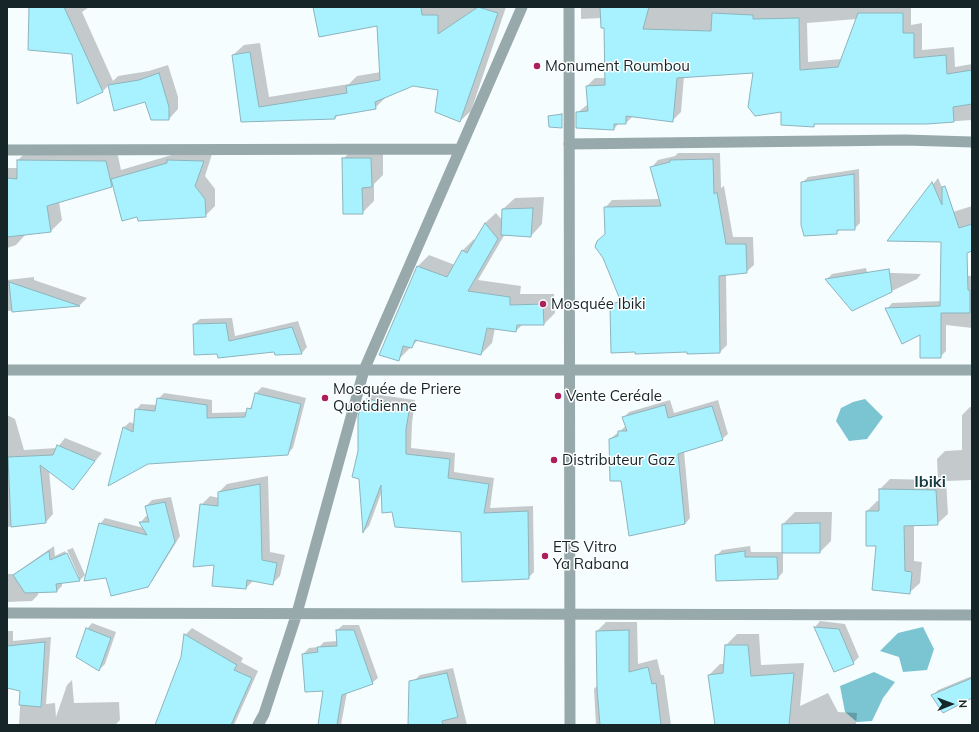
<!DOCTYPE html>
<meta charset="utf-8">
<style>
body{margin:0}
#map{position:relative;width:979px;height:732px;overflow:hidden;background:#f5fdff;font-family:Mulish,sans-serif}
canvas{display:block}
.frame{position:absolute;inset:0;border:8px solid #152528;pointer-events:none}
.north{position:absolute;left:931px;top:684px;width:40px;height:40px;-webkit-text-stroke:3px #fff;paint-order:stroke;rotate:89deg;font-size:11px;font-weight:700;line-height:16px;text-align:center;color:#152528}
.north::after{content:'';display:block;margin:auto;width:14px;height:18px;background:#152528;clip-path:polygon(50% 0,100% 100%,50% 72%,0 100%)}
</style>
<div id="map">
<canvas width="979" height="732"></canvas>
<div class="frame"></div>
<div class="north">N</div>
</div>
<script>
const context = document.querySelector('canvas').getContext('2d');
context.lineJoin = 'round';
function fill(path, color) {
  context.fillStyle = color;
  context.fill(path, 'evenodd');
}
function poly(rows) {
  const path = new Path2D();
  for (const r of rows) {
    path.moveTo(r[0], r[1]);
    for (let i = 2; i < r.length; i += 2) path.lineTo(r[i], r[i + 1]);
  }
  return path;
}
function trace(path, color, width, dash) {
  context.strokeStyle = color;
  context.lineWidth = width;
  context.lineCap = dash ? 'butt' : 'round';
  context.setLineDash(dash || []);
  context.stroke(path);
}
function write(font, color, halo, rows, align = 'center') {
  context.font = font + ' Mulish,sans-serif';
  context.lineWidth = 3;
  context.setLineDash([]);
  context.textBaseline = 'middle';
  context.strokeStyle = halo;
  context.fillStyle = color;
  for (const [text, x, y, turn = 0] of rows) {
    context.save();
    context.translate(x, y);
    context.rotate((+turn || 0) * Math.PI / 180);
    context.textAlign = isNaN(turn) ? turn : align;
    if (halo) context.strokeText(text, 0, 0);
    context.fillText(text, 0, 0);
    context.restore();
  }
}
const forest = poly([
 [865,399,883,417,867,439,849,441,836,421,841,408,853,402],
 [923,627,934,649,927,670,903,672,899,657,880,651,898,633],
 [874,672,895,682,883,698,872,721,857,722,845,712,840,686]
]);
const shadow = poly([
 [28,7,89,7,82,12,113,81,118,76,149,71,168,65,178,97,178,109,169,119,146,100,109,85,103,91,73,53,30,13],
 [314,7,506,7,471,111,460,121,439,89,413,85,386,97,375,108,339,114,335,118,242,121,233,55,244,45,260,43,269,97,349,84,357,76,381,72,378,25],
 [581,7,911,7,911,25,922,23,922,50,954,47,955,67,972,64,972,120,927,123,816,123,813,126,782,111,754,72,684,76,681,112,672,121,633,116,626,123,619,123,614,129,577,113,588,104,587,86,595,78,605,78,605,27,602,18,581,19],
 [857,19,841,59,808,62,807,23],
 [355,147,383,147,383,175,374,184,374,201,362,213,343,159],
 [29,149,117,151,121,170,175,154,213,151,205,176,215,189,215,206,205,216,137,216,113,184,59,202,62,220,51,231,26,234,16,245,7,248,7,168,18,168,18,160],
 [678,153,720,153,721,188,724,186,733,237,753,237,754,265,746,272,726,275,727,345,720,352,688,351,611,307,621,298,606,234,605,208,612,200,660,199,651,168,658,160,675,156],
 [859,169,860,223,854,229,840,229,836,233,802,183,808,177],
 [938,178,953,212,972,206,972,250,942,241,889,240],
 [544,197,542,224,531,236,505,234,478,280,521,286,520,294,554,294,555,313,544,324,523,324,516,331,495,328,492,343,481,354,418,340,398,360,381,355,418,266,429,255,455,265,463,250,474,239,475,241,485,223,496,213,503,221,503,209,515,198],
 [866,268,867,272,921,274,917,279,852,310,827,279,832,274],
 [948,275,972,276,972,328,946,325,946,351,940,357,921,333,887,309,892,303,942,301],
 [34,277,34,280,87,298,80,305,7,311,7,280],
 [232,318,235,336,298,321,307,347,302,353,276,354,275,351,218,353,194,324,200,319],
 [262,387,306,398,293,448,287,454,147,463,110,484,124,427,130,422,134,424,136,410,141,404,157,405,158,399,164,393,212,400,212,413,247,412,254,403,256,393],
 [373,394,415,400,412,423,411,448,455,453,454,472,494,478,490,508,533,506,534,572,528,578,462,531,392,511,382,491,369,526,364,531,359,451,364,401],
 [670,400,674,413,718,400,728,434,722,439,684,451,690,518,685,524,622,480,610,439,626,426,623,418,629,412],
 [970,407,972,407,972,480,946,481,948,514,937,524,914,525,914,561,922,562,920,583,909,593,877,545,867,511,877,501,880,501,880,489,890,479,938,480,937,459,945,451,962,450,962,415],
 [7,415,15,419,24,450,57,448,65,438,102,453,73,488,49,470,53,514,46,522,7,527],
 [268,476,270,552,285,555,280,576,272,584,254,580,246,588,215,563,201,505,210,496,219,498,219,492,227,484],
 [171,497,180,536,153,580,147,586,100,524,105,518,144,528,141,522,146,516,149,516,146,506,152,500],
 [795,512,832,512,831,541,820,552,783,552,783,572,778,578,716,556,722,550,750,546,751,552,783,552,783,524],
 [54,546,55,556,65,551,77,577,79,577,67,550,73,548,85,575,80,580,62,583,62,586,56,592,38,592,38,595,32,601,7,602,7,574,14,574],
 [820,621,845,624,859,657,853,663,834,671,815,627],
 [606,622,637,622,638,664,657,659,661,675,664,675,671,725,596,725,594,689,598,685,597,631],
 [92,623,116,632,105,664,99,670,87,629],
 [343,625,359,625,378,678,372,683,347,692,341,725,318,725,324,690,303,654,309,648,319,647,324,642,338,641,337,630],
 [192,628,243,658,241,662,258,671,234,725,164,725,182,657,185,635],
 [7,631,13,631,13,641,51,637,46,704,55,703,56,717,67,685,72,680,74,703,119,702,120,720,115,725,19,725,21,690,7,687],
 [737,634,759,634,761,665,804,663,800,706,828,693,838,712,857,713,856,725,716,725,709,675,720,664,724,664,726,645],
 [453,668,467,725,425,725,415,680,420,675],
 [972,676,972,697,932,696,938,690]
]);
const building = poly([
 [29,7,64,7,103,92,77,104,72,54,28,50,29,7],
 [313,7,421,7,422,15,438,15,438,34,478,7,498,13,460,122,435,112,438,90,413,86,375,102,376,109,335,116,335,119,241,122,232,55,250,52,259,107,347,93,346,86,380,80,377,26,319,37,313,7],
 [600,7,649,7,643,29,711,31,712,13,753,15,753,19,799,18,800,70,838,67,858,13,903,13,903,33,914,33,914,58,946,55,947,74,972,70,972,104,953,107,954,122,927,124,814,124,814,127,781,125,781,112,755,116,748,107,753,73,677,78,673,122,626,116,626,124,614,124,614,130,576,128,576,112,588,111,586,86,605,85,604,28,601,28,600,7],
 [159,73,169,107,169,120,151,120,145,102,114,111,108,85,139,80,159,73],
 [562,114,562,128,549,127,548,116,562,114],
 [342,158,371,158,372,187,362,188,363,214,343,214,342,158],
 [713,159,714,194,717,192,726,244,746,244,747,273,719,276,720,353,687,354,687,352,635,354,635,352,611,353,610,307,615,306,614,303,621,302,603,258,595,247,597,241,605,234,604,207,661,206,650,167,670,162,670,160,713,159],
 [17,160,106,161,112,187,47,206,51,232,7,237,7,178,17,179,17,160],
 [167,160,204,161,195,186,205,199,206,217,138,221,137,217,122,221,111,179,167,163,167,160],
 [854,174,855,230,837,230,837,234,804,236,801,225,801,182,854,174],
 [932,182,942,205,942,187,945,186,959,228,972,224,972,251,967,253,968,290,970,290,970,313,941,313,941,358,920,358,920,335,902,344,885,308,940,306,941,242,887,241,932,182],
 [533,208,531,237,501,235,502,209,533,208],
 [485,223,498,239,468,291,510,297,510,305,543,304,544,325,517,325,516,332,487,328,481,355,415,340,412,348,403,346,399,361,379,355,417,266,447,277,462,250,467,253,485,223],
 [889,269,892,292,852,311,825,279,889,269],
 [9,282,80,306,12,312,9,282],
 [226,323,229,341,292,327,302,354,275,355,274,352,218,358,217,354,194,355,193,324,226,323],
 [255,393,301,404,288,455,148,464,108,486,123,427,133,432,135,409,155,411,157,398,207,405,207,418,245,417,247,408,251,409,255,393],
 [367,399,410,406,406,429,406,454,450,459,448,478,489,484,484,513,528,511,529,579,462,582,461,532,395,527,392,512,382,513,381,485,363,533,359,479,352,477,358,451,358,416,363,401,367,401,367,399],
 [665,405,668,418,712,406,723,440,678,454,685,524,629,536,621,481,610,481,609,439,618,436,618,431,627,431,622,417,665,405],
 [57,445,95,461,73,490,40,465,46,523,11,527,8,457,53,455,57,445],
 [260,484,262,560,277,563,273,585,247,580,246,589,212,586,214,565,193,567,200,504,218,506,218,492,260,484],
 [879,489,936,490,938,525,904,526,905,571,912,572,910,594,872,590,876,546,866,546,866,511,879,511,879,489],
 [165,502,175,542,148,587,111,596,106,578,84,581,99,523,147,535,139,522,149,522,145,506,165,502],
 [820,523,820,553,782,553,782,524,820,523],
 [49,551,50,560,67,553,80,581,56,584,57,592,25,593,13,575,49,551],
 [745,551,745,557,777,557,778,579,716,581,715,555,745,551],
 [814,627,839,629,854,664,834,672,814,627],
 [86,628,111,638,99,671,76,657,86,628],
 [336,630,354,630,373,684,342,695,337,725,318,725,323,691,305,692,302,654,318,652,317,647,337,646,336,630],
 [629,630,629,672,648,667,652,684,656,683,661,725,600,725,597,689,596,631,629,630],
 [184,634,237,665,234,670,252,678,231,725,155,725,181,657,184,634],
 [45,642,41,707,19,705,20,691,7,688,7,646,45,642],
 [725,645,748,645,751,676,794,673,789,725,715,725,708,675,723,673,725,645],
 [447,673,458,717,442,721,443,725,408,725,409,681,447,673],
 [972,678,972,698,943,713,931,695,972,678]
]);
const minor = poly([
 [569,144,905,140,972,142],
 [7,150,460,149],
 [7,370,972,370],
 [7,613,972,615],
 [258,725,264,714,297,613,364,370,522,7]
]);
const tertiary = poly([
 [569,7,570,725]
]);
const markers = [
 [537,66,4,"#ac1f5d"],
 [543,304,4,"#ac1f5d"],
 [558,396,4,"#ac1f5d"],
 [325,398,4,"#ac1f5d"],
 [554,460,4,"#ac1f5d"],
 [545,556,4,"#ac1f5d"]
];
const poiNames = [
 ["Monument Roumbou",545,66],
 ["Mosquée Ibiki",551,304],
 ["Mosquée de Priere",333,389],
 ["Quotidienne",333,406],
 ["Vente Ceréale",566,396],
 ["Distributeur Gaz",562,460],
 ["ETS Vitro",553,547],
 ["Ya Rabana",553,564]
];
const neighbourhoodNames = [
 ["Ibiki",930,482]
];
fill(forest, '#7bc4d1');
fill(shadow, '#0003');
fill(building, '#a8f1ff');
trace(building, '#8cb4bc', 1);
trace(minor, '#98a9ac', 11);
trace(tertiary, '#98a9ac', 11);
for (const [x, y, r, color] of markers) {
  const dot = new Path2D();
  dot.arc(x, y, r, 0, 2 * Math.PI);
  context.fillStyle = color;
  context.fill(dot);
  trace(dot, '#fff', 1.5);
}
write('15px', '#152528', '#fff', poiNames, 'left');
write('bold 16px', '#153b42', '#fff', neighbourhoodNames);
</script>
